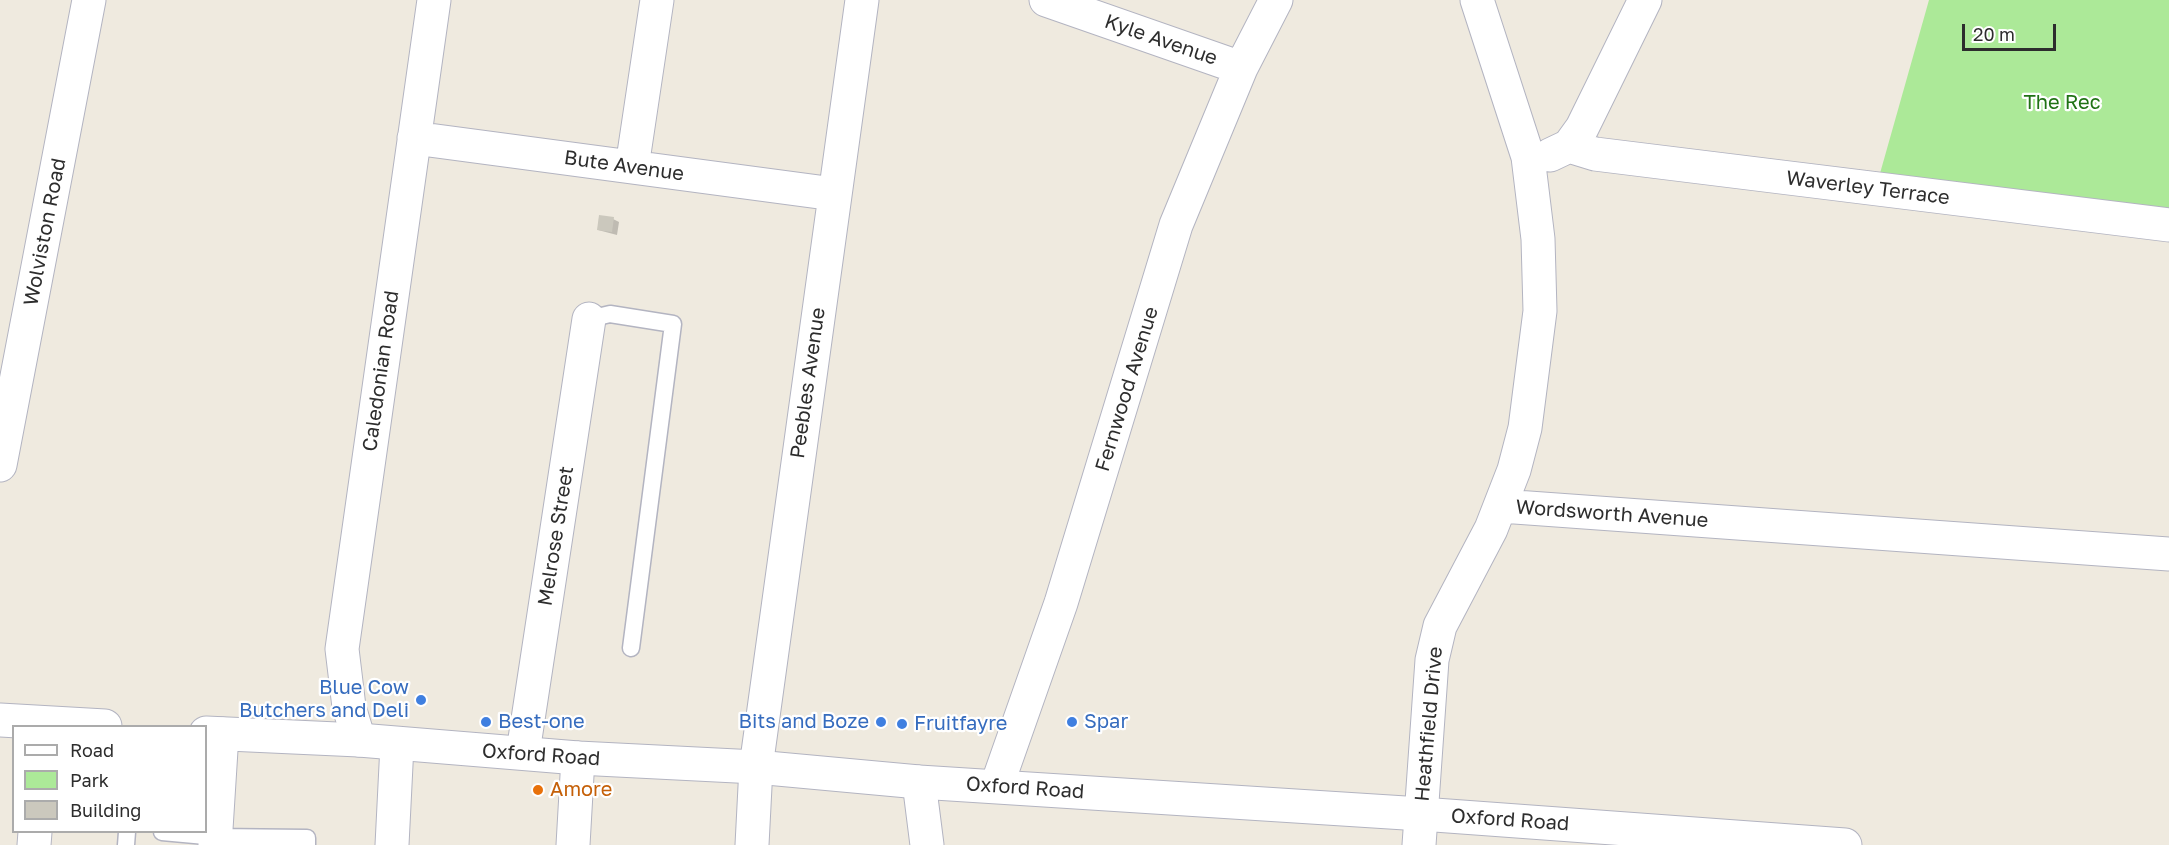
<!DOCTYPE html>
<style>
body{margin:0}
#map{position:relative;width:2169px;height:845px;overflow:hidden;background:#efeadf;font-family:"Golos Text",sans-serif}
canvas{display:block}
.legend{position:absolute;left:12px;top:725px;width:195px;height:108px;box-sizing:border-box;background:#fff;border:2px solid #ababab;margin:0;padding:8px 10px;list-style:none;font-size:18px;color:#2d2d2d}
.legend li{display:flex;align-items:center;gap:12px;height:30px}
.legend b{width:30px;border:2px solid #ababab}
.scale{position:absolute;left:1962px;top:24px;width:94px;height:27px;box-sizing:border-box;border:3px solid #2d2d2d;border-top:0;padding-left:8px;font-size:18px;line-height:21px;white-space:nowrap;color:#2d2d2d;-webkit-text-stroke:4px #fff;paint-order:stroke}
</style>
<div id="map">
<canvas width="2169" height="845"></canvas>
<ul class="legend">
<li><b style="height:8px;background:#fff"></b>Road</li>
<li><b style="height:16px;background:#ace998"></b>Park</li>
<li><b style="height:16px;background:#cbc8bd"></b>Building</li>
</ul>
<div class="scale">20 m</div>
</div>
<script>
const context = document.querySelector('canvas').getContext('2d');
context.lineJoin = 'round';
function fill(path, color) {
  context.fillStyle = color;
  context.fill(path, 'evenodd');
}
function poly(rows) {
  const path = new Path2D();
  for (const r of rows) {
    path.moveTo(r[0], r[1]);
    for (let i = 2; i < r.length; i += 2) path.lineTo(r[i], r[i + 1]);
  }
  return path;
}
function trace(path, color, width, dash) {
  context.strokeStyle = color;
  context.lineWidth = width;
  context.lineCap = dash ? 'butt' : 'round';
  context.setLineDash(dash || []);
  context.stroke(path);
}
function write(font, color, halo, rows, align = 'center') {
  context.font = font + ' "Golos Text",sans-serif';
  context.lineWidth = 4.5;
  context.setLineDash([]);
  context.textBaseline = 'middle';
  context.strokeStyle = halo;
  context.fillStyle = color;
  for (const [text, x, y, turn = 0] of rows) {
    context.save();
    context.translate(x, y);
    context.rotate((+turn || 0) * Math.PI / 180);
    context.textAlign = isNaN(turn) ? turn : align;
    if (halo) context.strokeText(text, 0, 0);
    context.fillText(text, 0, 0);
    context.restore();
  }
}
const green = poly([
 [1929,0,2169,0,2169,220,1877,184]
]);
const shadow = poly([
 [613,219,619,222,617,235,598,230]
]);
const building = poly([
 [599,215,614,217,612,232,597,230]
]);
const lane = poly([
 [589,319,610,314,673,324,631,648],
 [162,832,216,837,307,838,307,845],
 [126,845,127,832]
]);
const street = poly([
 [1046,0,1241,68],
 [414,138,834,194],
 [1569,146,1595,154,2169,225],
 [1550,155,1569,146,1582,128,1645,0],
 [632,167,657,0],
 [0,465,89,0],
 [1501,506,2169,554],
 [359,740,349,707,342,649,434,0],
 [523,752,589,319],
 [919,782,927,845],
 [997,785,1061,603,1176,225,1241,68,1276,0],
 [34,845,35,832],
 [215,845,222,734],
 [392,845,397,745],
 [573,845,578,758],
 [752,845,756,767,862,0],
 [1419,845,1432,660,1440,626,1491,529,1514,470,1525,428,1540,311,1538,239,1528,157,1477,0]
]);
const secondary = poly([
 [0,720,105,726],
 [206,733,359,740,578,758,756,767,919,782,1421,814,1845,845]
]);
const markers = [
 [421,700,6,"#3f7fe0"],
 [486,722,6,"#3f7fe0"],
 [881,722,6,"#3f7fe0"],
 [1072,722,6,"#3f7fe0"],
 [902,724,6,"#3f7fe0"],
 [538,790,6,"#e8710a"]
];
const streetNames = [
 ["Kyle Avenue",1161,40,19],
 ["Bute Avenue",624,166,8],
 ["Waverley Terrace",1868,188,7],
 ["Wolviston Road",45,232,-79],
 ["Caledonian Road",381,371,-82],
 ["Peebles Avenue",808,383,-82],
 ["Fernwood Avenue",1127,389,-73],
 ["Wordsworth Avenue",1612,514,4],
 ["Melrose Street",556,536,-81],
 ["Heathfield Drive",1429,724,-85],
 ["Oxford Road",541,755,4],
 ["Oxford Road",1025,788,4],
 ["Oxford Road",1510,820,4]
];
const parkNames = [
 ["The Rec",2062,103]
];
const shopNames = [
 ["Blue Cow",409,688,"right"],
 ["Butchers and Deli",409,711,"right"],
 ["Best-one",498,722],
 ["Bits and Boze",869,722,"right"],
 ["Spar",1084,722],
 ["Fruitfayre",914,724]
];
const foodNames = [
 ["Amore",550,790]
];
fill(green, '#ace998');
fill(shadow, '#0003');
fill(building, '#cbc8bd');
trace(lane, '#b3b4c1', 19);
trace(street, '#b3b4c1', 35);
trace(secondary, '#b3b4c1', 35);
trace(lane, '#fff', 16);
trace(street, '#fff', 33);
trace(secondary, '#fff', 33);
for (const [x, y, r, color] of markers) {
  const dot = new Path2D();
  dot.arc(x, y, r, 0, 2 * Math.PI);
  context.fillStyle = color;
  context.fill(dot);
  trace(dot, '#fff', 2);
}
write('20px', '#2d2d2d', '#fff', streetNames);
write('20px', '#207215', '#fff', parkNames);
write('20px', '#366cbe', '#fff', shopNames, 'left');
write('20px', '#c56008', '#fff', foodNames, 'left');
</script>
